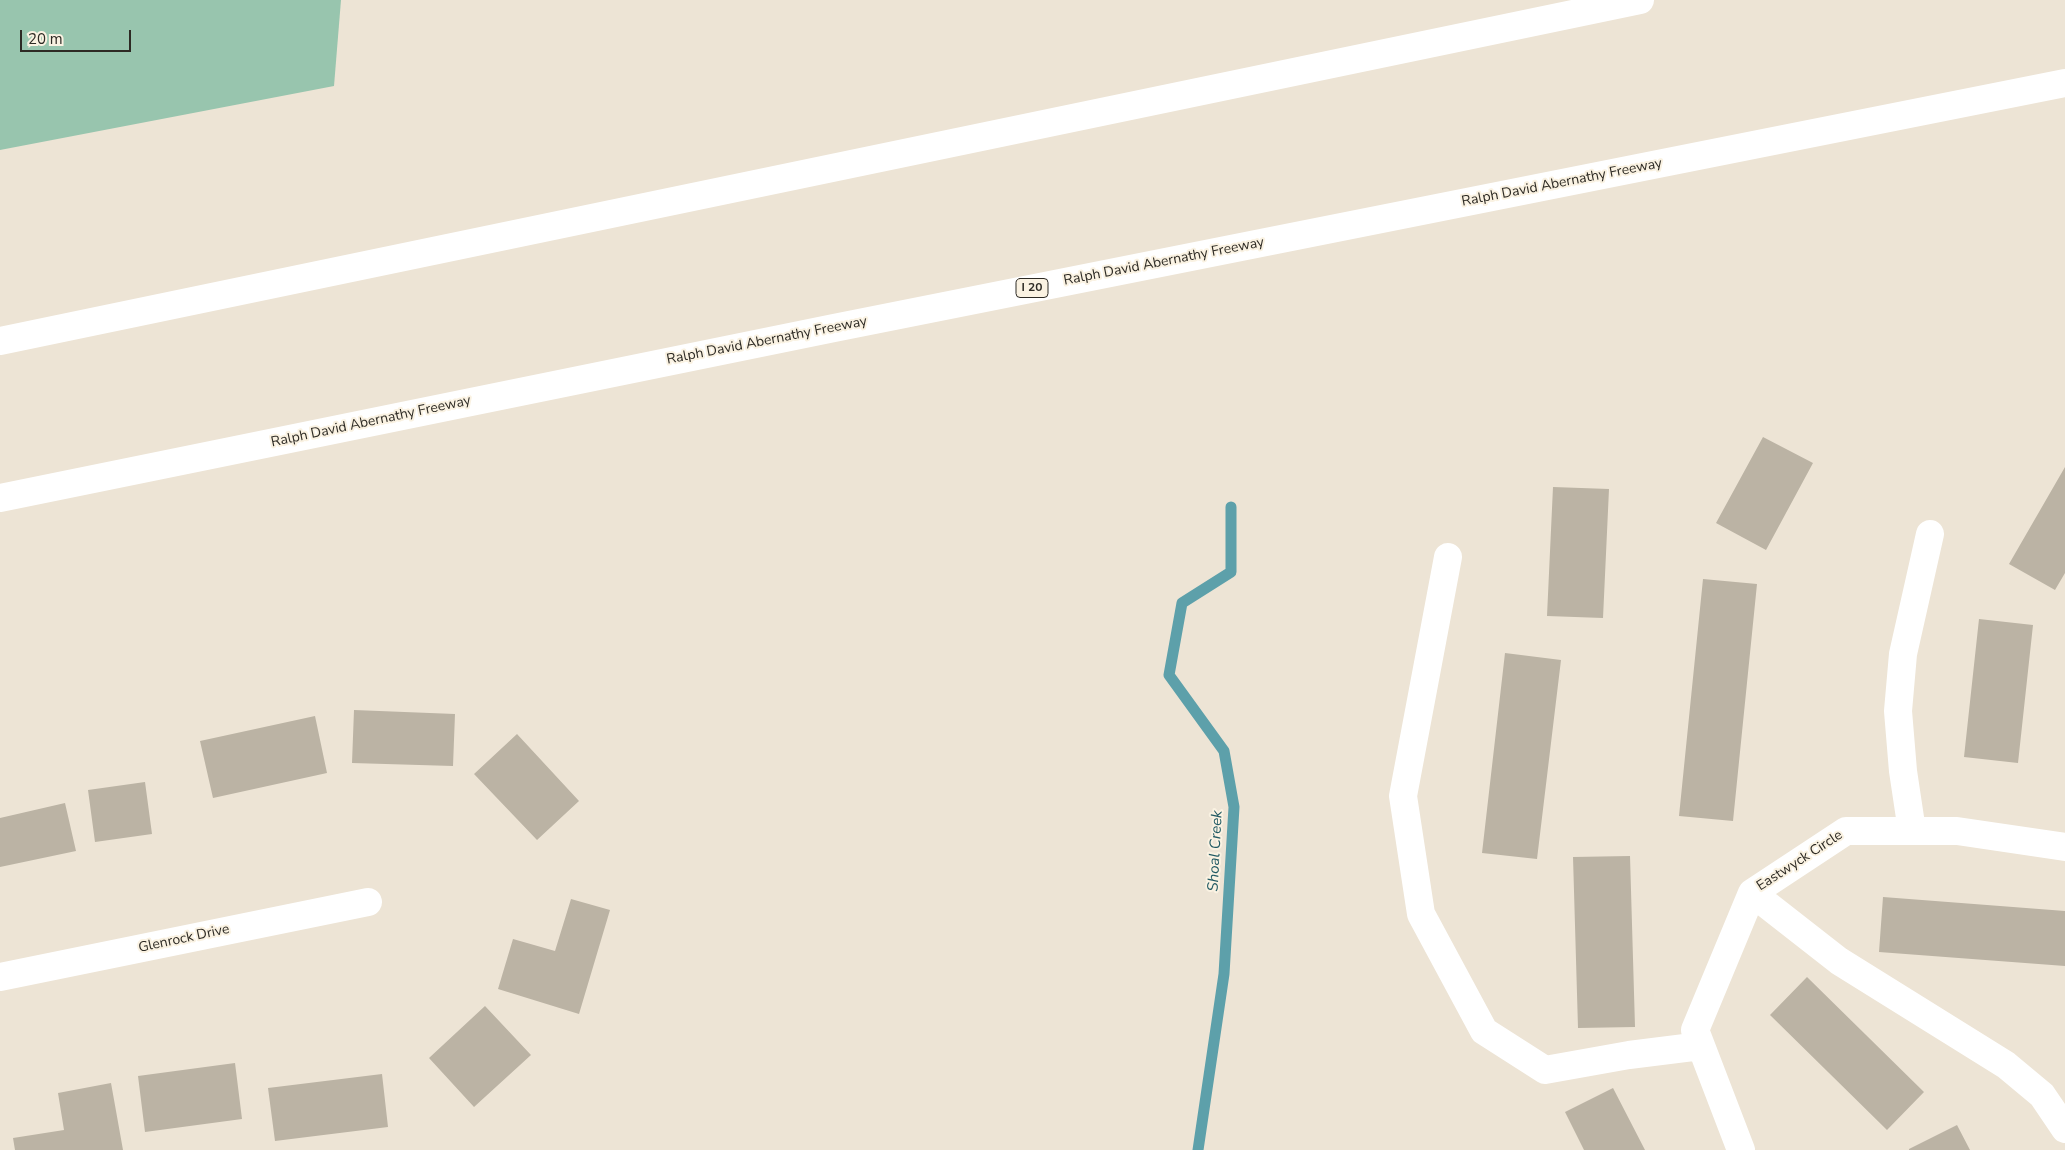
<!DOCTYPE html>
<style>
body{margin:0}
#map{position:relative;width:2065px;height:1150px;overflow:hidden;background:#ede4d5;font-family:"Nunito Sans",sans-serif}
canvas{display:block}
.scale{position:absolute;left:20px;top:30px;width:111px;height:22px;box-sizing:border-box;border:2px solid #2d2a24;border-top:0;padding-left:6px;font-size:15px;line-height:18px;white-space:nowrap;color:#2d2a24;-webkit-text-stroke:4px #faf2e2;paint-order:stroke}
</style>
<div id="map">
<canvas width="2065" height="1150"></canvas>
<div class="scale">20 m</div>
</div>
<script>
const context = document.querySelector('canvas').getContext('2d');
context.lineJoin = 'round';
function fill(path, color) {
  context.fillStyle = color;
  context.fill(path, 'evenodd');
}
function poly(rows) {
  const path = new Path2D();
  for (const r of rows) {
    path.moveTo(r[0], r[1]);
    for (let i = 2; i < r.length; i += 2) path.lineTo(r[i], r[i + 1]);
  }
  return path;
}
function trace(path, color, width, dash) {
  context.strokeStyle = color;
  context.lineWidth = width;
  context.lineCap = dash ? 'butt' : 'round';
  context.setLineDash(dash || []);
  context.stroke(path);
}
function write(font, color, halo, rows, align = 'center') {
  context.font = font + ' "Nunito Sans",sans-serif';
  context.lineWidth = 4;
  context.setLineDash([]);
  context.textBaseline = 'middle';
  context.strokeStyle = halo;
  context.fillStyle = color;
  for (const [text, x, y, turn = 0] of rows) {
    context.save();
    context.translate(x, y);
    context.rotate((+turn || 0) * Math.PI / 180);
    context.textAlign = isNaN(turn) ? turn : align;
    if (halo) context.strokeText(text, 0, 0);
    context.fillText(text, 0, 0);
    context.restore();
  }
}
const green = poly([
 [0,0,341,0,334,86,0,150]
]);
const stream = poly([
 [1198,1150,1224,974,1234,807,1224,751,1169,675,1182,603,1231,572,1231,507]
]);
const building = poly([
 [1763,437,1813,463,1766,550,1716,523],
 [2065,467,2065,573,2055,590,2009,564],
 [1553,487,1609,489,1603,618,1547,616],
 [1703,579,1757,584,1733,821,1679,816],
 [1979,619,2033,625,2018,763,1964,757],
 [1505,653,1561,660,1537,859,1482,853],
 [354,710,455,714,453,766,352,763],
 [315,716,327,773,213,798,200,741],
 [517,734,579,801,537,840,474,774],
 [145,782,152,834,95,842,88,790],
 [65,803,76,851,0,867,0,818],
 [1630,856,1635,1027,1578,1028,1573,857],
 [1883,897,2065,911,2065,966,1879,952],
 [571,899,610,910,579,1014,498,989,513,939,555,951],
 [1807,977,1924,1092,1887,1130,1770,1015],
 [485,1006,531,1055,474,1107,429,1058],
 [235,1063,242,1119,145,1132,138,1076],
 [382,1074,388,1127,275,1141,268,1088],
 [111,1083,123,1150,15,1150,13,1138,64,1130,58,1093],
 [1613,1088,1645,1150,1584,1150,1565,1112],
 [1957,1125,1970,1150,1909,1150,1909,1149]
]);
const minor = poly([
 [1448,557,1403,796,1421,914,1484,1031,1545,1070,1629,1055,1701,1046],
 [1912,831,1903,771,1898,711,1903,654,1930,534],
 [1752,893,1839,961,2006,1065,2042,1095,2065,1129],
 [0,977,368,902],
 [1741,1150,1695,1030,1752,893,1846,831,1957,831,2065,847]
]);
const motorway = poly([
 [0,341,1640,0],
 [0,498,834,328,2065,83]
]);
const shields = [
 [1032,288,32]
];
const shieldNames = [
 ["I 20",1032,288]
];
const streetNames = [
 ["Ralph David Abernathy Freeway",1562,183,-11],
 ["Ralph David Abernathy Freeway",1164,262,-11],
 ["Ralph David Abernathy Freeway",767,341,-11],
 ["Ralph David Abernathy Freeway",371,422,-12],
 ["Eastwyck Circle",1800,861,-33],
 ["Glenrock Drive",184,939,-12]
];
const waterNames = [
 ["Shoal Creek",1216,851,-87]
];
fill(green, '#98c5ae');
trace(stream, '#5da0aa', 11);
fill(building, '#bbb3a4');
trace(minor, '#fff', 28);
trace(motorway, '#fff', 28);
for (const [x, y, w] of shields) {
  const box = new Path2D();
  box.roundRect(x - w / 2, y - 9.5, w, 19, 4);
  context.fillStyle = '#faf2e2';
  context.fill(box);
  trace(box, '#2d2a24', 1);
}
write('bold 12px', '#2d2a24', null, shieldNames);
write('14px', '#2d2a24', '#faf2e2', streetNames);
write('italic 15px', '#225a63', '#faf2e2', waterNames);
</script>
